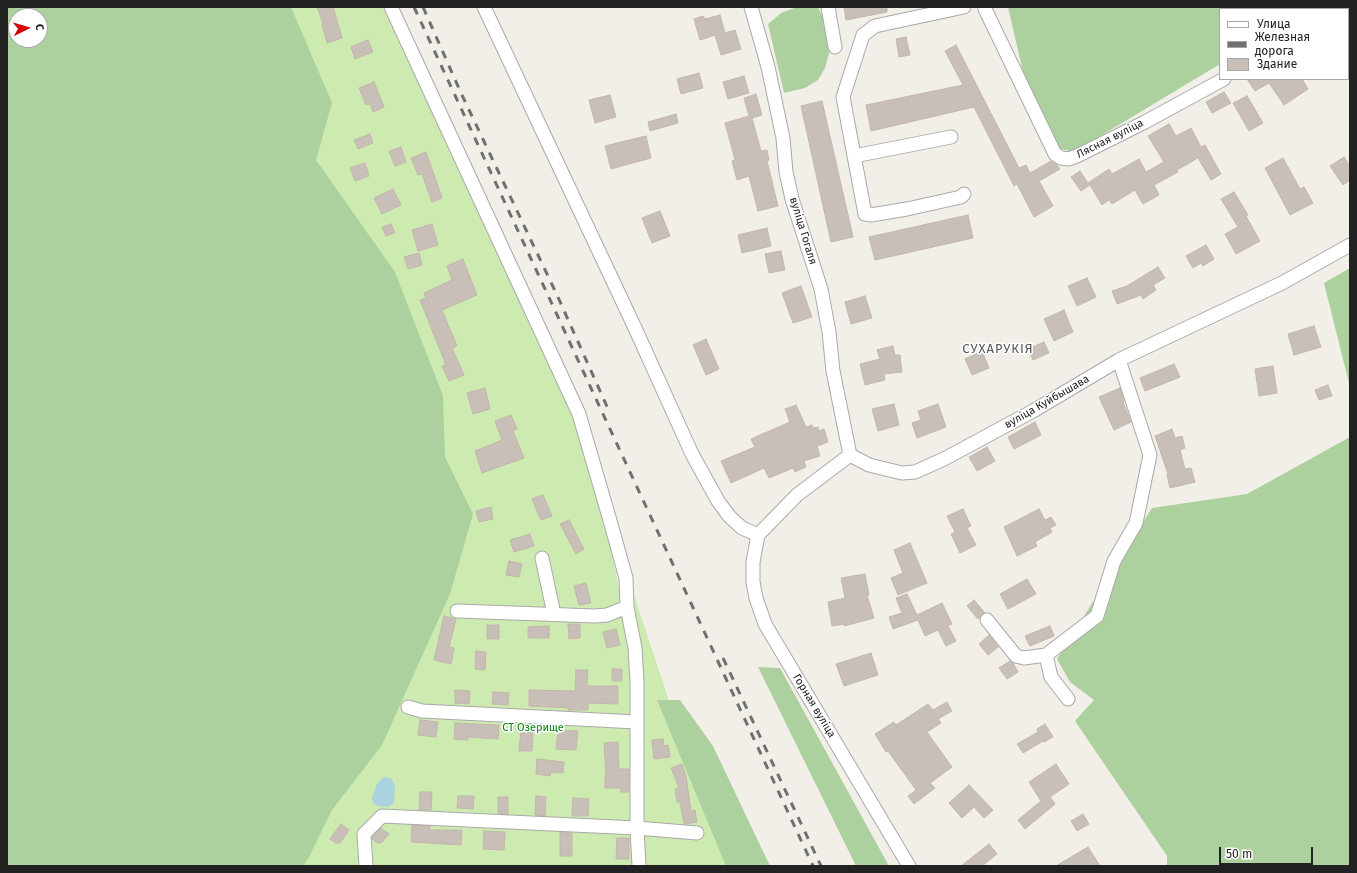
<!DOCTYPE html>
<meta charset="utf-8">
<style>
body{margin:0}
#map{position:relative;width:1357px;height:873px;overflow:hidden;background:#f2efe9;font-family:"Fira Sans",sans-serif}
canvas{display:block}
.frame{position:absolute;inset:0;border:8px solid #222;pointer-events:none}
.legend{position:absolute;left:1219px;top:8px;width:130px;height:72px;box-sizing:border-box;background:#fff;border:1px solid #a7a7a7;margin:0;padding:5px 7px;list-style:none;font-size:12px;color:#222}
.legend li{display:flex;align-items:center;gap:8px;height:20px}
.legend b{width:20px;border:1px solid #a7a7a7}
.north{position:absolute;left:8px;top:8px;width:40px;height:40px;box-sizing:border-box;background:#fff;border:1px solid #a7a7a7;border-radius:50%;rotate:85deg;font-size:11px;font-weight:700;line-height:16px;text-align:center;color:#222}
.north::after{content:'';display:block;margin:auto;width:14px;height:18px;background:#d40000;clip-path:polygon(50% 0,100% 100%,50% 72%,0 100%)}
.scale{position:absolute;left:1219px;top:847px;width:94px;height:18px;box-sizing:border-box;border:2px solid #222;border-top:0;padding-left:5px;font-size:12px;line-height:14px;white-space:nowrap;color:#222;-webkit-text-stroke:3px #fff;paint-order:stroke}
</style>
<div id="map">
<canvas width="1357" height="873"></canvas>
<div class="frame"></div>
<ul class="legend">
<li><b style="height:5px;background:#fff"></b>Улица</li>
<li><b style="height:5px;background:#707070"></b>Железная дорога</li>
<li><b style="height:11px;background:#c7bfb8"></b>Здание</li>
</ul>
<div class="north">С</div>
<div class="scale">50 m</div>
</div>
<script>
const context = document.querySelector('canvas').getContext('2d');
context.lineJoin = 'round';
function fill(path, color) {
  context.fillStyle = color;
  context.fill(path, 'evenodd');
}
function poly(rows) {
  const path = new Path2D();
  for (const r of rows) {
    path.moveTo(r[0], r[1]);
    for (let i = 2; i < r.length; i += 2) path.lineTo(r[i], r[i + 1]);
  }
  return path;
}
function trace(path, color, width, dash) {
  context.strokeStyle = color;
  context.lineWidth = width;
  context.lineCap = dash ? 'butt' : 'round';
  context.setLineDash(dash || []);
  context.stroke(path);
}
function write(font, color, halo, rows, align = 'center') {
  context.font = font + ' "Fira Sans",sans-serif';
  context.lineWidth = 3;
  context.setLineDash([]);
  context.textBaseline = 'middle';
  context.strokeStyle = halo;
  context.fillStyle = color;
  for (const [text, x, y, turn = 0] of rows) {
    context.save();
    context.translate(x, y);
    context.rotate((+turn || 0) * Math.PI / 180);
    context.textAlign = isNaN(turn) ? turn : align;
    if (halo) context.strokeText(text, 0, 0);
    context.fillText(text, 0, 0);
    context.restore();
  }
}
const grass = poly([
 [284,7,383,7,463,176,572,415,605,520,619,588,634,595,687,755,735,866,290,866,309,162]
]);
const forest = poly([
 [7,7,291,7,332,103,316,160,395,272,443,396,445,457,473,514,450,594,382,745,332,810,309,857,303,866,7,866],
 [16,16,40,16,40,40,16,40],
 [797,7,818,7,828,28,830,50,825,68,818,80,805,88,784,93,768,24,781,13],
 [1008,7,1303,7,1304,9,1220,9,1220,64,1074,152,1056,148,1023,72],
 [1350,268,1350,387,1324,283],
 [1350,437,1350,866,1167,866,1167,856,1075,721,1094,700,1070,682,1057,659,1152,508,1247,494],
 [758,667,780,668,889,866,856,866],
 [657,700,680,700,713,746,770,866,726,866]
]);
const water = poly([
 [383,777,391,778,395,786,394,803,388,807,378,806,373,803,372,797,377,784]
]);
const building = poly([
 [317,7,333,7,342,38,327,43,322,24,323,23,317,7],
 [844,7,887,7,887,12,846,20,844,7],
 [720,15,725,33,735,30,741,49,721,55,715,35,700,40,694,19,703,16,705,19,720,15],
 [906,37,910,55,899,57,896,39,906,37],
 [368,40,373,52,355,59,351,47,368,40],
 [956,45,1019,168,1026,165,1030,173,1051,161,1057,165,1060,169,1039,181,1053,206,1034,217,1017,184,1014,186,974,107,871,131,866,105,963,85,945,51,956,45],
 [699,73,703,88,681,94,677,79,699,73],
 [744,76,749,93,728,99,723,82,744,76],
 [1247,79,1302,79,1308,89,1284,105,1269,83,1255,91,1247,79],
 [374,82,384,107,373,112,370,104,366,105,359,88,374,82],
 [1224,92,1231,103,1212,113,1206,102,1224,92],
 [756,94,762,115,752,118,761,151,767,150,769,160,767,161,778,206,758,211,749,176,737,180,732,161,735,160,725,123,749,116,744,98,756,94],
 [610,95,616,117,595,123,589,100,610,95],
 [1247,96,1263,123,1249,131,1233,103,1247,96],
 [822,101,853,237,831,242,801,106,822,101],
 [676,114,678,123,650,131,648,122,676,114],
 [1169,124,1176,136,1191,128,1201,147,1205,145,1221,174,1211,180,1198,158,1177,170,1178,172,1154,185,1159,195,1143,204,1135,190,1112,204,1109,200,1102,205,1090,185,1081,191,1071,177,1080,171,1088,183,1109,169,1112,174,1139,159,1146,172,1164,162,1148,136,1169,124],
 [370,134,373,143,358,149,354,140,370,134],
 [646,136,651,158,611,169,605,146,646,136],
 [401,147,406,162,395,166,389,151,401,147],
 [426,152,442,198,432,202,422,174,418,175,411,158,426,152],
 [1344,157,1350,166,1350,180,1343,185,1330,166,1344,157],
 [1283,158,1300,189,1304,187,1313,203,1290,215,1265,168,1283,158],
 [365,163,369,176,355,181,350,168,365,163],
 [393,189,401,205,382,214,374,198,393,189],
 [1234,192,1248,215,1246,216,1260,241,1236,254,1225,234,1238,227,1221,199,1234,192],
 [660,211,670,236,652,243,642,218,660,211],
 [968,215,973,238,875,260,869,237,968,215],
 [391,224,395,233,386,236,382,227,391,224],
 [432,224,438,245,418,251,412,230,432,224],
 [767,228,771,246,742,253,738,235,767,228],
 [1206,245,1214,259,1203,266,1201,263,1193,268,1186,256,1206,245],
 [781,251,785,270,769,273,765,254,781,251],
 [419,253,422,265,408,269,404,257,419,253],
 [463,259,477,295,442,310,457,346,452,348,464,375,449,381,442,366,446,365,420,300,426,298,424,293,452,280,447,266,463,259],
 [1158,267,1165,278,1153,285,1156,290,1143,299,1141,295,1117,304,1112,291,1127,286,1158,267],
 [1087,278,1096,297,1077,306,1068,286,1087,278],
 [801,286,812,317,793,323,782,293,801,286],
 [865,296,872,318,851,324,845,302,865,296],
 [1064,310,1073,332,1054,341,1044,319,1064,310],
 [1314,326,1321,347,1294,355,1288,334,1314,326],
 [706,339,719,369,706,375,693,345,706,339],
 [1044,342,1049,353,1033,360,1028,349,1044,342],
 [893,346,895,355,900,355,902,372,884,374,885,380,865,385,860,364,880,359,877,350,893,346],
 [982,351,989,368,972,375,965,359,982,351],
 [1174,364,1180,377,1145,391,1140,378,1174,364],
 [1273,366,1277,393,1259,396,1255,369,1273,366],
 [1328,385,1332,396,1319,400,1315,390,1328,385],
 [485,388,490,409,473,414,467,393,485,388],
 [1120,388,1124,402,1123,402,1131,422,1114,430,1099,397,1120,388],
 [894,404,899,425,878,431,872,409,894,404],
 [938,404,946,427,917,438,912,423,921,420,918,411,938,404],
 [796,405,806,427,812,425,813,428,818,427,819,431,824,429,828,442,817,446,820,456,804,461,806,467,795,472,793,468,769,478,764,468,731,483,721,461,755,447,751,439,790,422,785,409,796,405],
 [511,415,517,429,513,431,524,458,482,473,475,451,502,440,495,421,511,415],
 [1035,422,1041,435,1014,449,1008,437,1035,422],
 [1172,429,1175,438,1182,436,1185,448,1180,450,1185,469,1191,468,1195,482,1170,488,1167,475,1168,474,1155,436,1172,429],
 [987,447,995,461,977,471,969,457,987,447],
 [543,495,552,516,541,520,532,499,543,495],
 [491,507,493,519,479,522,476,511,491,507],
 [963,509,971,526,967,528,976,545,960,553,951,534,955,532,947,516,963,509],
 [1039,509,1045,520,1051,517,1056,525,1050,528,1052,532,1035,542,1037,546,1017,556,1004,527,1039,509],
 [569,520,584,549,576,554,560,524,569,520],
 [530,534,534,546,514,552,510,540,530,534],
 [910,543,927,583,898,595,891,578,903,573,894,550,910,543],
 [509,561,522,564,519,577,506,575,509,561],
 [865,574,869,595,867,595,874,618,844,626,844,624,832,626,828,602,845,598,841,578,865,574],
 [1027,579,1036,594,1008,609,1000,594,1027,579],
 [586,583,591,603,579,605,574,586,586,583],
 [907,594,917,615,942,603,952,624,948,626,956,641,946,646,938,630,925,636,918,620,893,629,889,617,902,613,896,598,907,594],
 [974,600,985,613,978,619,967,606,974,600],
 [444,616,456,619,449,647,454,648,451,664,434,660,444,616],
 [568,624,580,624,580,638,569,639,568,624],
 [487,625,499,625,499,639,487,639,487,625],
 [549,626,549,638,528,638,528,627,549,626],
 [1050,626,1054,636,1030,646,1025,636,1050,626],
 [616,629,620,645,607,648,603,632,616,629],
 [989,635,998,647,988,655,979,644,989,635],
 [476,651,486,652,485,670,475,669,476,651],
 [871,653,878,675,844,686,836,664,871,653],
 [1010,661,1013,663,1018,672,1007,679,999,668,1010,661],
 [612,669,622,669,622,681,612,681,612,669],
 [576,670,588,670,587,686,618,686,618,704,588,703,588,710,568,710,569,708,529,706,529,690,575,691,576,670],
 [455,690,470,691,469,704,455,703,455,690],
 [493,692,509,693,508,705,492,704,493,692],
 [947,702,952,711,938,719,941,723,927,732,952,767,930,783,935,788,914,804,908,796,916,790,888,751,886,752,875,734,894,722,896,725,928,704,933,710,947,702],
 [420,720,438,722,436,737,418,735,420,720],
 [455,723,499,725,498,739,468,737,468,740,454,739,455,723],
 [1045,724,1053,737,1044,742,1043,741,1023,753,1017,744,1038,732,1037,729,1045,724],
 [521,728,533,728,532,751,519,751,521,728],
 [558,730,578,731,576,750,556,749,558,730],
 [663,739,664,746,668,745,670,757,654,759,652,740,663,739],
 [618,742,619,769,629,769,629,792,621,792,621,788,605,788,605,775,606,775,604,743,618,742],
 [537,759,564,762,563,773,551,772,550,776,536,774,537,759],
 [682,764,686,776,691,811,695,810,697,822,685,824,684,824,680,802,677,802,675,789,679,788,671,768,682,764],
 [1056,764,1069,784,1050,797,1055,804,1025,829,1018,820,1041,801,1029,782,1056,764],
 [969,785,993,810,984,818,974,807,962,818,949,803,969,785],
 [420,792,432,792,431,810,419,810,420,792],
 [458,796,474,796,473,809,457,808,458,796],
 [536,796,546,797,545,816,535,815,536,796],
 [498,797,508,797,508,814,498,813,498,797],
 [573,798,589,799,588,816,572,816,573,798],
 [1083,814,1089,824,1077,831,1071,821,1083,814],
 [341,824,349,830,340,843,336,843,330,839,341,824],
 [412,825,430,826,430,830,462,830,461,845,411,842,412,825],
 [381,828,389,834,381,843,377,843,372,839,372,837,381,828],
 [484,831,505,832,504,850,483,849,484,831],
 [560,832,572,833,572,856,560,856,560,832],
 [617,838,629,838,629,859,616,859,617,838],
 [989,844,997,854,982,866,961,866,989,844],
 [1088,847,1100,866,1056,866,1088,847]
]);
const minor = poly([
 [391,7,579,414,609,517,626,578,627,607,635,648,637,682,637,828,639,866],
 [484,7,635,328,692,454,718,501,729,516,742,528,758,535],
 [751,7,768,67,783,138,786,172,792,199,821,289,829,332,833,371,850,455],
 [828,7,835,47],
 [985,7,985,9,1055,154,1061,158,1069,159,1079,155,1145,122,1224,79],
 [1336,9,1339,7],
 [854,156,951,137],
 [964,194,961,197,907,209,871,215,865,214,843,97,863,35,875,26,964,7],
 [850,455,869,465,902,473,915,472,944,459,1033,411,1119,360,1282,283,1350,245],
 [758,535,753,562,753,582,756,598,765,624,909,866],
 [758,535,797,495,850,455],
 [542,558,554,614],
 [457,611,595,616,607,615,627,607],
 [987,620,1016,656,1024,658,1046,655],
 [1068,699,1051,677,1046,655,1097,616,1114,561,1136,523,1150,455,1119,360],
 [408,707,422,711,637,722],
 [366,866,364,834,382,816,637,828,697,833]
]);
const rail = poly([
 [414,7,813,866],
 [423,7,461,93,557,295,609,411],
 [723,658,821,866]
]);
const streetNames = [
 ["Лясная вуліца",1110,139,-27],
 ["вуліца Гогаля",803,231,73],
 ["вуліца Куйбышава",1047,402,-30],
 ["Горная вуліца",814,706,59]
];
const parkNames = [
 ["СТ Озерище",533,728]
];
const quarterNames = [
 ["СУХАРУКІЯ",998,349]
];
fill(grass, '#cdebb0');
fill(forest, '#add19e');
fill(water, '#aad3df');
fill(building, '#c7bfb8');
trace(building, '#c4b6ab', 1);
trace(minor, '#a9a9a9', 15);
trace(minor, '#fff', 13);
trace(rail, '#707070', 3, [8, 8]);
write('11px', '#222', '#fff', streetNames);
write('11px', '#0c8416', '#fff', parkNames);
context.letterSpacing = '1px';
write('13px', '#555', '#fff', quarterNames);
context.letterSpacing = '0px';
</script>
